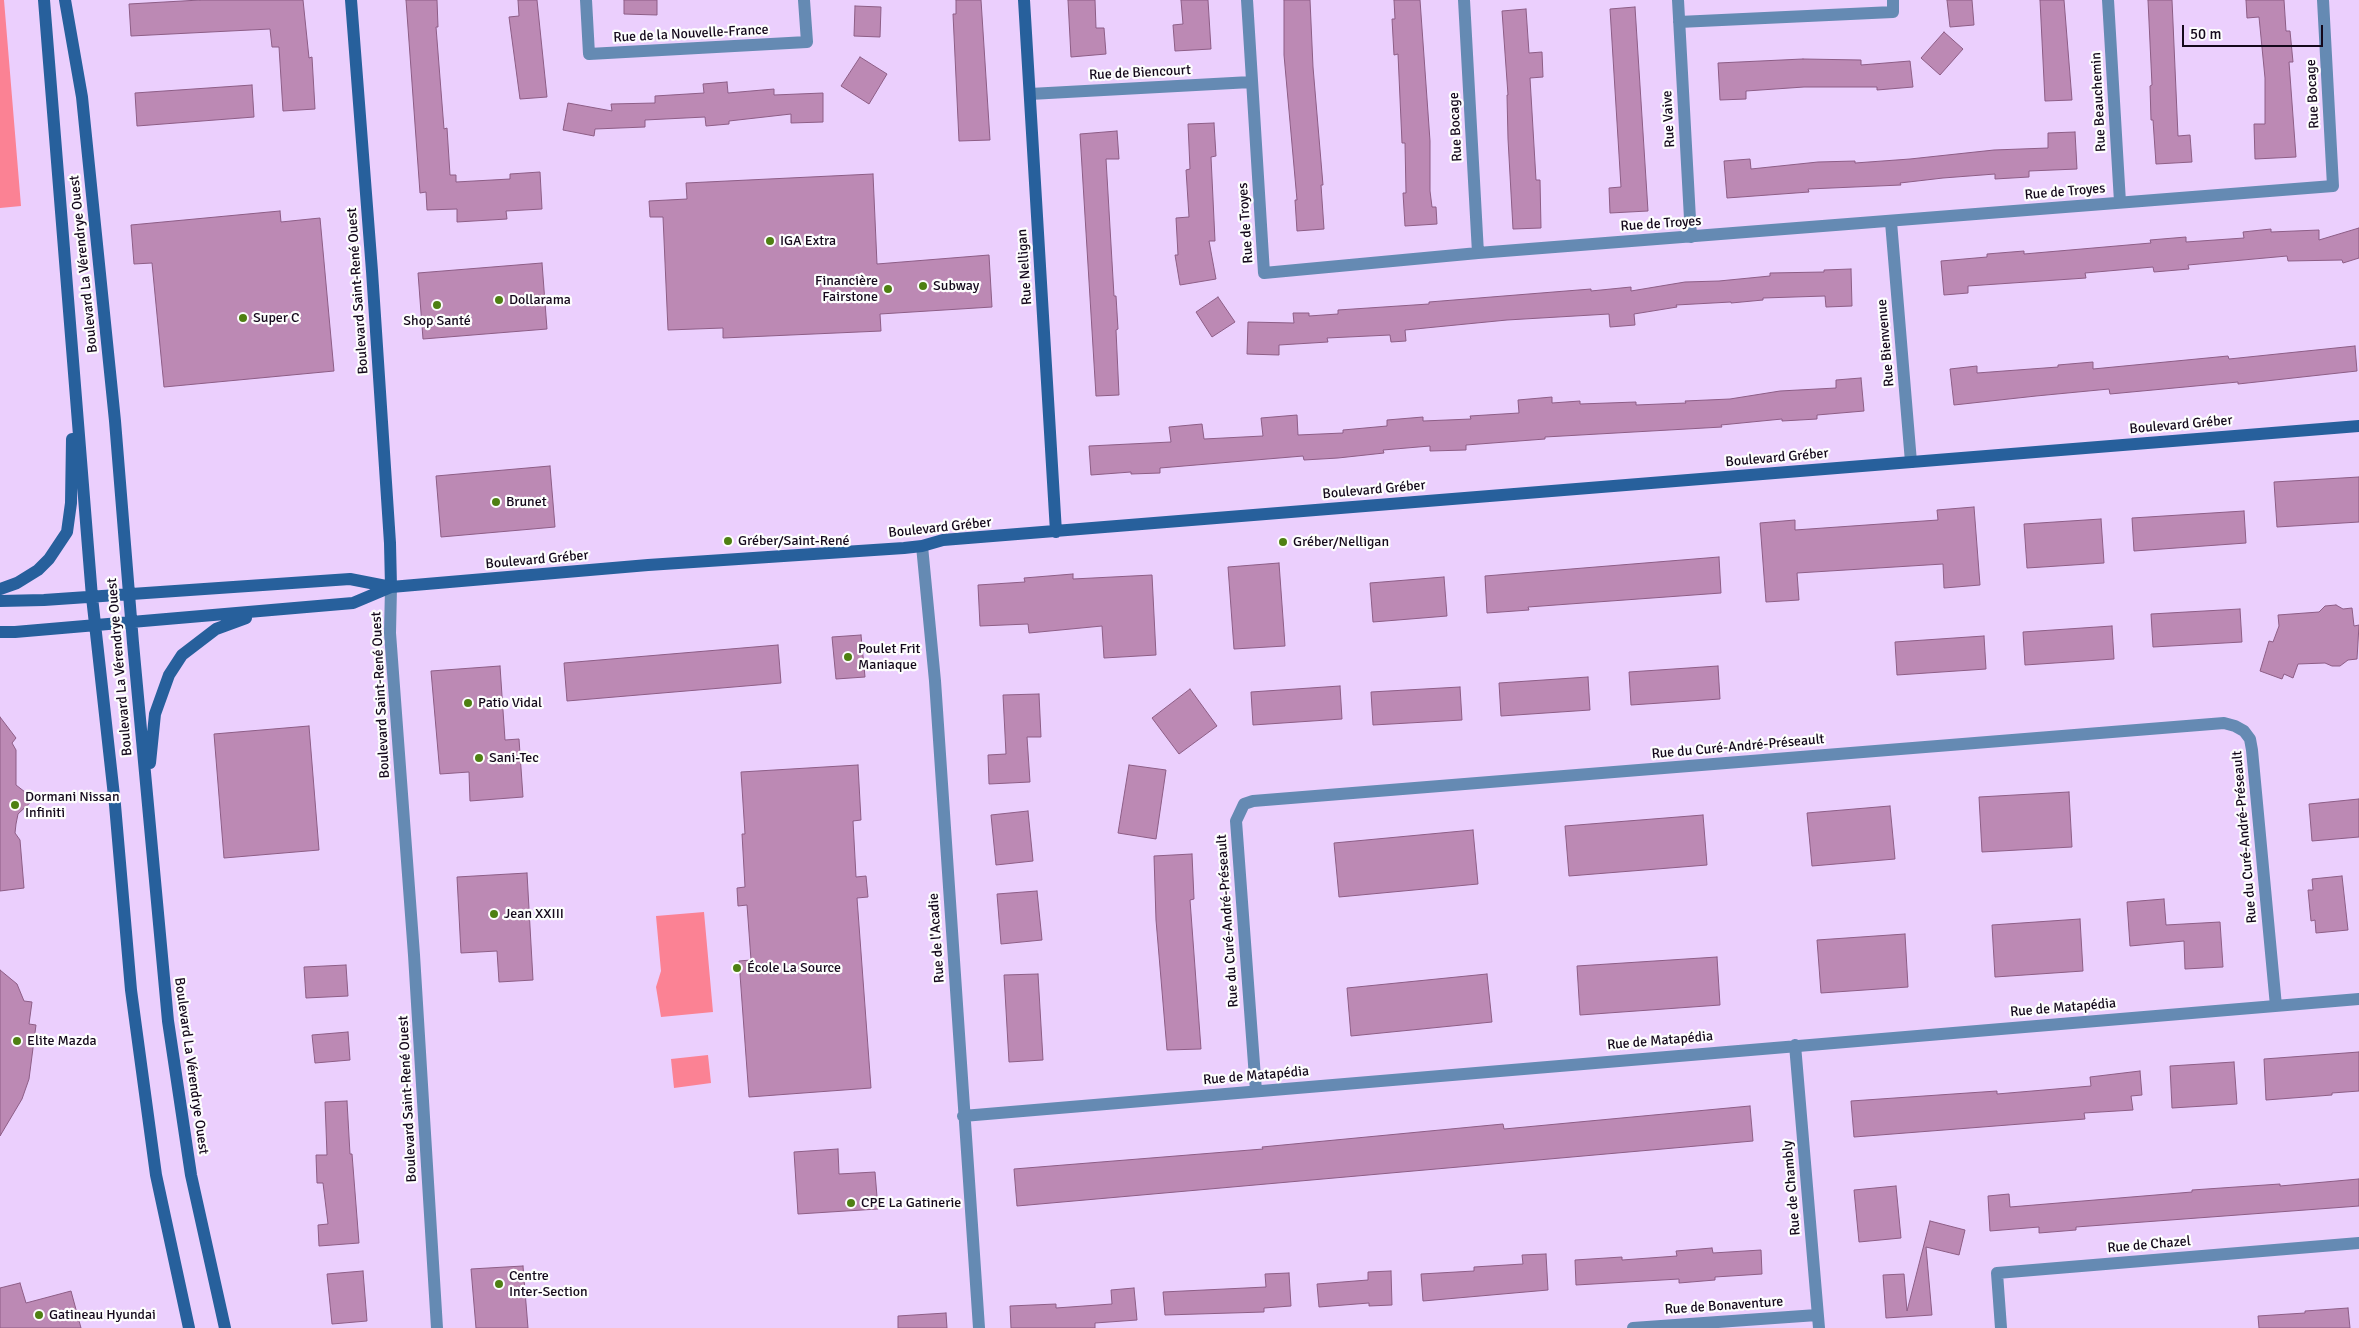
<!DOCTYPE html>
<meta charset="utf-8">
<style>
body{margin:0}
#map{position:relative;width:2359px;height:1328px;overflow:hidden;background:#ebcffd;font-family:Signika,sans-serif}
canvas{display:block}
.scale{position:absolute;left:2182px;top:25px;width:141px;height:22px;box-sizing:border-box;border:2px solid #14081b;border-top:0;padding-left:6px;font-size:15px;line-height:18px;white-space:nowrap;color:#14081b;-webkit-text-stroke:4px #fdfdfd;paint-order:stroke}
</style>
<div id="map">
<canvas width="2359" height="1328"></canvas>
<div class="scale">50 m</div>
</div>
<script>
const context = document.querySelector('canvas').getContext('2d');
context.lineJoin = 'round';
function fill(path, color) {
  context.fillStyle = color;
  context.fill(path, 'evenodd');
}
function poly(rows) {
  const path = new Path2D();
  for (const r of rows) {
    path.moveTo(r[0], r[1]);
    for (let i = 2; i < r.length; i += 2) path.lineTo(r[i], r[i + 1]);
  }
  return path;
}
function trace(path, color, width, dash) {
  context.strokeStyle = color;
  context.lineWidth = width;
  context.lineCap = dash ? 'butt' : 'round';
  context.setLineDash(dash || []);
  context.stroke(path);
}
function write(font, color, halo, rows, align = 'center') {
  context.font = font + ' Signika,sans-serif';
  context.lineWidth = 4.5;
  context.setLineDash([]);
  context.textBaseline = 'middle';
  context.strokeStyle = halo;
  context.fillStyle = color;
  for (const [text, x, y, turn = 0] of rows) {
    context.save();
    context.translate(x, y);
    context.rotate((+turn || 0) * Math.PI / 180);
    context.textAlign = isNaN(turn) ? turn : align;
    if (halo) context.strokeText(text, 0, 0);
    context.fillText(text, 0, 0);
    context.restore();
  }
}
const green = poly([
 [0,0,4,0,21,206,0,208],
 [704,912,713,1012,661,1017,656,987,661,971,656,916],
 [708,1055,711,1083,674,1088,671,1059]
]);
const building = poly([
 [200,0,303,0,309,58,312,57,315,109,283,111,279,47,272,47,270,29,131,36,129,4,200,0],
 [406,0,437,0,438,27,436,27,444,129,447,128,450,175,456,175,456,182,510,179,510,174,540,172,542,209,506,211,507,219,457,222,457,209,427,210,426,192,420,193,406,0],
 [518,0,537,0,547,97,520,99,509,17,519,16,518,0],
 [624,0,657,0,657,15,624,14,624,0],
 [956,0,981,0,990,140,959,141,953,14,956,14,956,0],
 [1068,0,1095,0,1096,28,1104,28,1106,54,1071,57,1068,0],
 [1181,0,1208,0,1211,49,1175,51,1173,25,1183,24,1181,0],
 [1284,0,1310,0,1313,67,1323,185,1321,185,1324,229,1297,231,1295,200,1297,200,1284,55,1284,0],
 [1394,0,1420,0,1430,141,1430,191,1432,207,1436,207,1437,224,1405,226,1403,193,1406,193,1405,143,1402,143,1398,54,1394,55,1392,19,1395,19,1394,0],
 [1947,0,1972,0,1974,25,1950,27,1947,0],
 [2040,0,2064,0,2072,100,2045,101,2040,0],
 [2148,0,2172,0,2178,136,2190,135,2192,162,2156,164,2153,120,2151,120,2150,86,2152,85,2148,0],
 [2246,0,2284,0,2286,31,2290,31,2293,62,2289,62,2296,157,2255,159,2254,124,2265,124,2265,78,2259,17,2247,18,2246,0],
 [855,6,881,7,880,37,854,36,855,6],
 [1635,7,1648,211,1610,213,1609,188,1621,187,1610,9,1635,7],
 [1526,9,1529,53,1542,52,1543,77,1530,78,1536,180,1540,180,1541,228,1513,229,1508,139,1507,95,1508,95,1502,11,1526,9],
 [1944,32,1963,49,1940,75,1921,58,1944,32],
 [860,57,887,74,869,104,841,86,860,57],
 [1803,59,1861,60,1861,65,1910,61,1913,87,1877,90,1877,87,1804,87,1746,91,1746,99,1720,100,1718,63,1803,59],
 [727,82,728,93,774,89,774,95,823,93,823,122,791,123,791,114,729,121,729,124,706,126,705,117,645,120,645,127,595,129,594,136,563,130,568,103,612,111,611,104,655,103,655,96,704,93,703,84,727,82],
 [252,85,254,117,137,126,135,93,252,85],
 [1214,123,1216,156,1211,157,1215,241,1209,241,1216,279,1180,285,1175,255,1178,255,1176,218,1189,217,1186,170,1190,169,1188,124,1214,123],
 [1117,131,1119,159,1106,159,1114,296,1116,296,1118,329,1116,330,1119,395,1096,396,1080,134,1117,131],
 [2075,132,2077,169,2029,171,2029,177,1995,179,1995,174,1943,178,1900,183,1901,185,1808,189,1809,192,1727,198,1724,161,1750,159,1751,169,1818,162,1855,161,1855,163,1910,159,1994,150,2048,148,2048,133,2075,132],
 [873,174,877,264,989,255,992,307,880,314,881,331,723,338,723,328,668,330,663,217,650,217,649,201,687,199,686,183,873,174],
 [280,211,281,222,320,218,334,371,164,387,152,263,134,264,131,225,280,211],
 [2359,228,2359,258,2343,263,2342,260,2288,261,2287,256,2188,265,2189,269,2154,272,2153,267,2085,273,2086,278,1968,286,1968,293,1944,295,1941,261,1987,257,1987,254,2024,251,2024,254,2151,243,2150,240,2186,237,2186,242,2244,238,2243,232,2271,229,2271,232,2319,230,2319,240,2359,228],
 [542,263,547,329,423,339,418,273,542,263],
 [1851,269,1852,306,1826,307,1825,296,1763,298,1763,300,1731,303,1731,302,1676,305,1677,307,1634,314,1635,325,1610,327,1609,314,1507,320,1405,330,1406,341,1391,342,1390,335,1327,338,1328,342,1279,345,1279,355,1247,354,1248,322,1294,323,1293,313,1309,313,1309,316,1338,314,1338,310,1429,304,1429,302,1591,289,1591,291,1631,287,1631,291,1685,282,1719,281,1770,276,1770,273,1824,272,1824,270,1851,269],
 [1218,297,1235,322,1212,337,1196,312,1218,297],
 [2355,346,2357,371,2238,384,2238,382,2110,394,2109,389,2036,396,1954,405,1950,369,1977,366,1977,373,2058,367,2058,365,2093,362,2093,369,2228,356,2229,359,2355,346],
 [1861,378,1864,411,1817,415,1817,419,1782,421,1782,419,1721,425,1722,427,1545,437,1545,439,1466,445,1466,450,1430,451,1430,446,1383,450,1384,453,1338,458,1304,460,1303,456,1160,468,1160,473,1131,474,1131,472,1091,475,1089,446,1171,442,1169,427,1202,424,1204,439,1263,436,1261,418,1297,415,1298,435,1343,433,1343,430,1387,426,1387,420,1423,417,1423,421,1471,419,1470,416,1519,413,1518,400,1552,397,1552,403,1580,401,1580,404,1636,402,1636,405,1686,403,1685,401,1730,399,1780,391,1836,388,1836,380,1861,378],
 [550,466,555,527,441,537,436,476,550,466],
 [2359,477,2359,522,2277,527,2274,482,2359,477],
 [1974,507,1980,585,1944,588,1943,564,1797,573,1799,600,1766,602,1760,523,1795,520,1795,530,1938,520,1937,510,1974,507],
 [2244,511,2246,543,2134,551,2132,518,2244,511],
 [2101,519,2104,563,2027,568,2024,524,2101,519],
 [1719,557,1721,593,1528,607,1529,610,1487,613,1485,576,1719,557],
 [1279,563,1285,646,1234,649,1228,567,1279,563],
 [1073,574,1073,579,1152,575,1156,655,1104,658,1102,626,1029,633,1028,624,980,626,978,585,1025,582,1024,578,1073,574],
 [1444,577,1447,616,1373,622,1370,583,1444,577],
 [2336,605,2343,609,2352,608,2354,626,2359,625,2357,659,2348,660,2340,666,2332,666,2325,663,2298,664,2293,678,2284,674,2282,679,2260,671,2269,641,2273,642,2279,626,2278,615,2319,612,2325,606,2336,605],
 [2240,609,2242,642,2153,647,2151,614,2240,609],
 [2112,626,2114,659,2025,665,2023,632,2112,626],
 [861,635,865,677,836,679,832,637,861,635],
 [1984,636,1986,669,1897,675,1895,642,1984,636],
 [778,645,781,683,567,701,564,663,778,645],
 [500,666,505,740,519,739,523,797,470,801,469,772,440,774,431,671,500,666],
 [1718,666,1720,699,1631,705,1629,672,1718,666],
 [1588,677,1590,710,1501,716,1499,683,1588,677],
 [1340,686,1342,719,1253,725,1251,692,1340,686],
 [1460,687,1462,720,1373,725,1371,692,1460,687],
 [1190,689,1217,726,1179,754,1152,718,1190,689],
 [1039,694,1041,737,1027,737,1030,782,989,784,988,755,1006,754,1003,695,1039,694],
 [0,717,16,738,12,743,16,750,16,785,34,799,18,814,16,824,15,833,20,840,24,888,0,891,0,717],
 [309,726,319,850,224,858,214,734,309,726],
 [858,765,861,820,853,821,856,877,866,876,868,897,857,898,871,1088,749,1097,739,961,751,960,747,905,738,906,737,888,745,887,742,834,745,834,741,772,858,765],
 [1129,765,1166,770,1156,839,1118,833,1129,765],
 [2069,792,2072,847,1982,852,1979,797,2069,792],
 [2359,799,2359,837,2312,841,2309,804,2359,799],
 [1890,806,1895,859,1812,866,1807,813,1890,806],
 [1028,811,1033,861,996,865,991,815,1028,811],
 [1703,815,1707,865,1569,876,1565,826,1703,815],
 [1473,830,1478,884,1339,897,1334,843,1473,830],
 [1192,854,1194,899,1190,900,1201,1049,1167,1050,1156,920,1154,856,1192,854],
 [527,873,533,980,499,982,497,951,461,953,457,877,527,873],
 [2342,876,2348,930,2316,933,2315,920,2311,921,2308,890,2313,890,2312,879,2342,876],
 [1037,891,1042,940,1001,944,997,894,1037,891],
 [2164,899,2166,925,2220,922,2223,967,2185,969,2184,941,2130,946,2127,902,2164,899],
 [2080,919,2083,971,1995,977,1992,925,2080,919],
 [1905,934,1908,987,1821,993,1817,940,1905,934],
 [1717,957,1720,1005,1580,1015,1577,966,1717,957],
 [346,965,348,996,306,998,304,967,346,965],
 [0,970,17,984,24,1001,32,1002,29,1024,36,1025,29,1079,22,1099,0,1136,0,970],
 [1038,974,1043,1060,1009,1062,1004,975,1038,974],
 [1487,974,1492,1022,1351,1036,1347,988,1487,974],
 [348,1032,350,1060,315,1063,312,1035,348,1032],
 [2359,1052,2359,1091,2332,1093,2332,1095,2266,1100,2264,1059,2359,1052],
 [2234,1062,2237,1104,2172,1108,2170,1066,2234,1062],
 [2140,1071,2142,1095,2131,1096,2133,1110,2084,1113,2085,1119,1854,1137,1851,1101,1997,1091,1997,1094,2091,1086,2090,1077,2140,1071],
 [347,1101,350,1154,352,1154,359,1243,319,1246,318,1225,328,1224,323,1183,317,1183,316,1155,327,1155,325,1102,347,1101],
 [1750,1106,1753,1141,1017,1206,1014,1169,1263,1149,1262,1147,1503,1124,1504,1129,1750,1106],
 [838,1149,839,1174,875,1172,878,1209,798,1214,794,1152,838,1149],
 [2359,1179,2359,1206,2076,1227,2076,1230,2039,1233,2039,1227,1990,1231,1988,1196,2009,1194,2010,1207,2192,1192,2192,1190,2280,1184,2280,1186,2359,1179],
 [1896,1186,1901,1238,1859,1242,1854,1190,1896,1186],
 [1930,1221,1965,1230,1959,1255,1926,1247,1932,1315,1886,1318,1883,1275,1904,1274,1907,1311,1930,1221],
 [1712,1248,1713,1253,1761,1250,1762,1274,1715,1277,1715,1280,1679,1283,1679,1279,1576,1285,1575,1260,1622,1257,1622,1260,1677,1256,1676,1251,1712,1248],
 [1546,1254,1548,1290,1423,1301,1421,1274,1474,1271,1474,1267,1523,1264,1522,1255,1546,1254],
 [523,1266,528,1328,476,1328,471,1269,523,1266],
 [363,1271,367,1321,332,1324,327,1274,363,1271],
 [1391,1271,1392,1305,1369,1306,1369,1303,1319,1307,1317,1284,1368,1280,1368,1272,1391,1271],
 [1289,1273,1291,1306,1264,1308,1264,1312,1165,1315,1163,1292,1266,1287,1265,1274,1289,1273],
 [20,1283,26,1303,71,1291,81,1328,0,1328,0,1288,20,1283],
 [1134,1288,1137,1320,1095,1323,1095,1328,1011,1328,1010,1306,1056,1304,1056,1308,1112,1304,1111,1290,1134,1288],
 [2348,1308,2350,1328,2259,1328,2258,1316,2305,1313,2305,1311,2348,1308],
 [946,1313,947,1328,898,1328,898,1316,946,1313]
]);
const street = poly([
 [586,0,589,54,807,42,804,0],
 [1247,0,1264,273,1478,253,2333,186,2323,0],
 [1464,0,1478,253],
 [1678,0,1691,237],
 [2108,0,2120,202],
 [1679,22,1893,12,1893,0],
 [1030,94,1251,82],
 [1891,222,1911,462],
 [922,546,935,681,979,1328],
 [391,587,390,633,414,955,437,1328],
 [1795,1045,1819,1328],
 [1256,1091,1236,821,1244,804,1253,801,2224,723,2235,726,2244,731,2250,739,2252,750,2276,1006],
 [963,1116,2359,999],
 [1633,1328,1817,1315],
 [2001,1328,1997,1273,2359,1243]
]);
const secondary = poly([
 [44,0,92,597,115,805,131,990,156,1175,189,1328],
 [65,0,82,97,115,421,133,643,168,1021,191,1175,225,1328],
 [351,0,372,271,390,543,391,587],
 [1024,0,1056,532],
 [0,589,17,583,38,570,49,559,67,532,71,503,72,439],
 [0,601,44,600,350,579,391,587,648,565,904,548,922,546,943,540,2359,426],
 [0,632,15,632,353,603,391,587],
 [150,763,155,714,169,675,182,655,216,629,246,618]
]);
const markers = [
 [770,241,5,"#4e8012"],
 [923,286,5,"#4e8012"],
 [888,289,5,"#4e8012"],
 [499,300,5,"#4e8012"],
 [437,305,5,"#4e8012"],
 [243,318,5,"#4e8012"],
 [496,502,5,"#4e8012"],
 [728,541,5,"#4e8012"],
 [1283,542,5,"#4e8012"],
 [848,657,5,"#4e8012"],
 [468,703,5,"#4e8012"],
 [479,758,5,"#4e8012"],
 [15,805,5,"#4e8012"],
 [494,914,5,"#4e8012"],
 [737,968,5,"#4e8012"],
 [17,1041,5,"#4e8012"],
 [851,1203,5,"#4e8012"],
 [499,1284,5,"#4e8012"],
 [39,1315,5,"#4e8012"]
];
const streetNames = [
 ["Rue de la Nouvelle-France",691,34,-3],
 ["Rue de Biencourt",1140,73,-3],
 ["Rue Bocage",2313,94,-93],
 ["Rue Beauchemin",2099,102,-93],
 ["Rue Vaive",1669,119,-93],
 ["Rue Bocage",1456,127,-93],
 ["Rue de Troyes",2065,192,-5],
 ["Rue de Troyes",1246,223,-94],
 ["Rue de Troyes",1661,224,-4],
 ["Boulevard La Vérendrye Ouest",84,264,-96],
 ["Rue Nelligan",1025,267,-94],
 ["Boulevard Saint-René Ouest",358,291,-94],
 ["Rue Bienvenue",1886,343,-95],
 ["Boulevard Gréber",2181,425,-5],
 ["Boulevard Gréber",1777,458,-5],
 ["Boulevard Gréber",1374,490,-5],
 ["Boulevard Gréber",940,528,-6],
 ["Boulevard Gréber",537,560,-5],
 ["Boulevard La Vérendrye Ouest",120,667,-95],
 ["Boulevard Saint-René Ouest",381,695,-93],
 ["Rue du Curé-André-Préseault",1738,747,-5],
 ["Rue du Curé-André-Préseault",2245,837,-95],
 ["Rue du Curé-André-Préseault",1228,921,-94],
 ["Rue de l'Acadie",937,938,-94],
 ["Rue de Matapédia",2063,1008,-5],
 ["Rue de Matapédia",1660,1041,-5],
 ["Boulevard La Vérendrye Ouest",191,1066,82],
 ["Rue de Matapédia",1256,1076,-5],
 ["Boulevard Saint-René Ouest",408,1099,-93],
 ["Rue de Chambly",1792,1188,-95],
 ["Rue de Chazel",2149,1245,-5],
 ["Rue de Bonaventure",1724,1306,-4]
];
const poiNames = [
 ["IGA Extra",780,241],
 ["Financière",878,281,"right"],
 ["Fairstone",878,297,"right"],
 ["Subway",933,286],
 ["Dollarama",509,300],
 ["Super C",253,318],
 ["Shop Santé",437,321,"center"],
 ["Brunet",506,502],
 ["Gréber/Saint-René",738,541],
 ["Gréber/Nelligan",1293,542],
 ["Poulet Frit",858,649],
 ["Maniaque",858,665],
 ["Patio Vidal",478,703],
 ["Sani-Tec",489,758],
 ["Dormani Nissan",25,797],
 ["Infiniti",25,813],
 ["Jean XXIII",504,914],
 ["École La Source",747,968],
 ["Elite Mazda",27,1041],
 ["CPE La Gatinerie",861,1203],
 ["Centre",509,1276],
 ["Inter-Section",509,1292],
 ["Gatineau Hyundai",49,1315]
];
fill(green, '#fb8294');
fill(building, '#bc89b4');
trace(building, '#8d5d86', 1);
trace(street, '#658ab3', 12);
trace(secondary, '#27609c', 12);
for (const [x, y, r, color] of markers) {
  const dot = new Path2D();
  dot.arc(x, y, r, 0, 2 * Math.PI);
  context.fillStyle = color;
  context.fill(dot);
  trace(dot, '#fdfdfd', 2);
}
write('14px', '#14081b', '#fdfdfd', streetNames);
write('14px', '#14081b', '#fdfdfd', poiNames, 'left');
</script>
